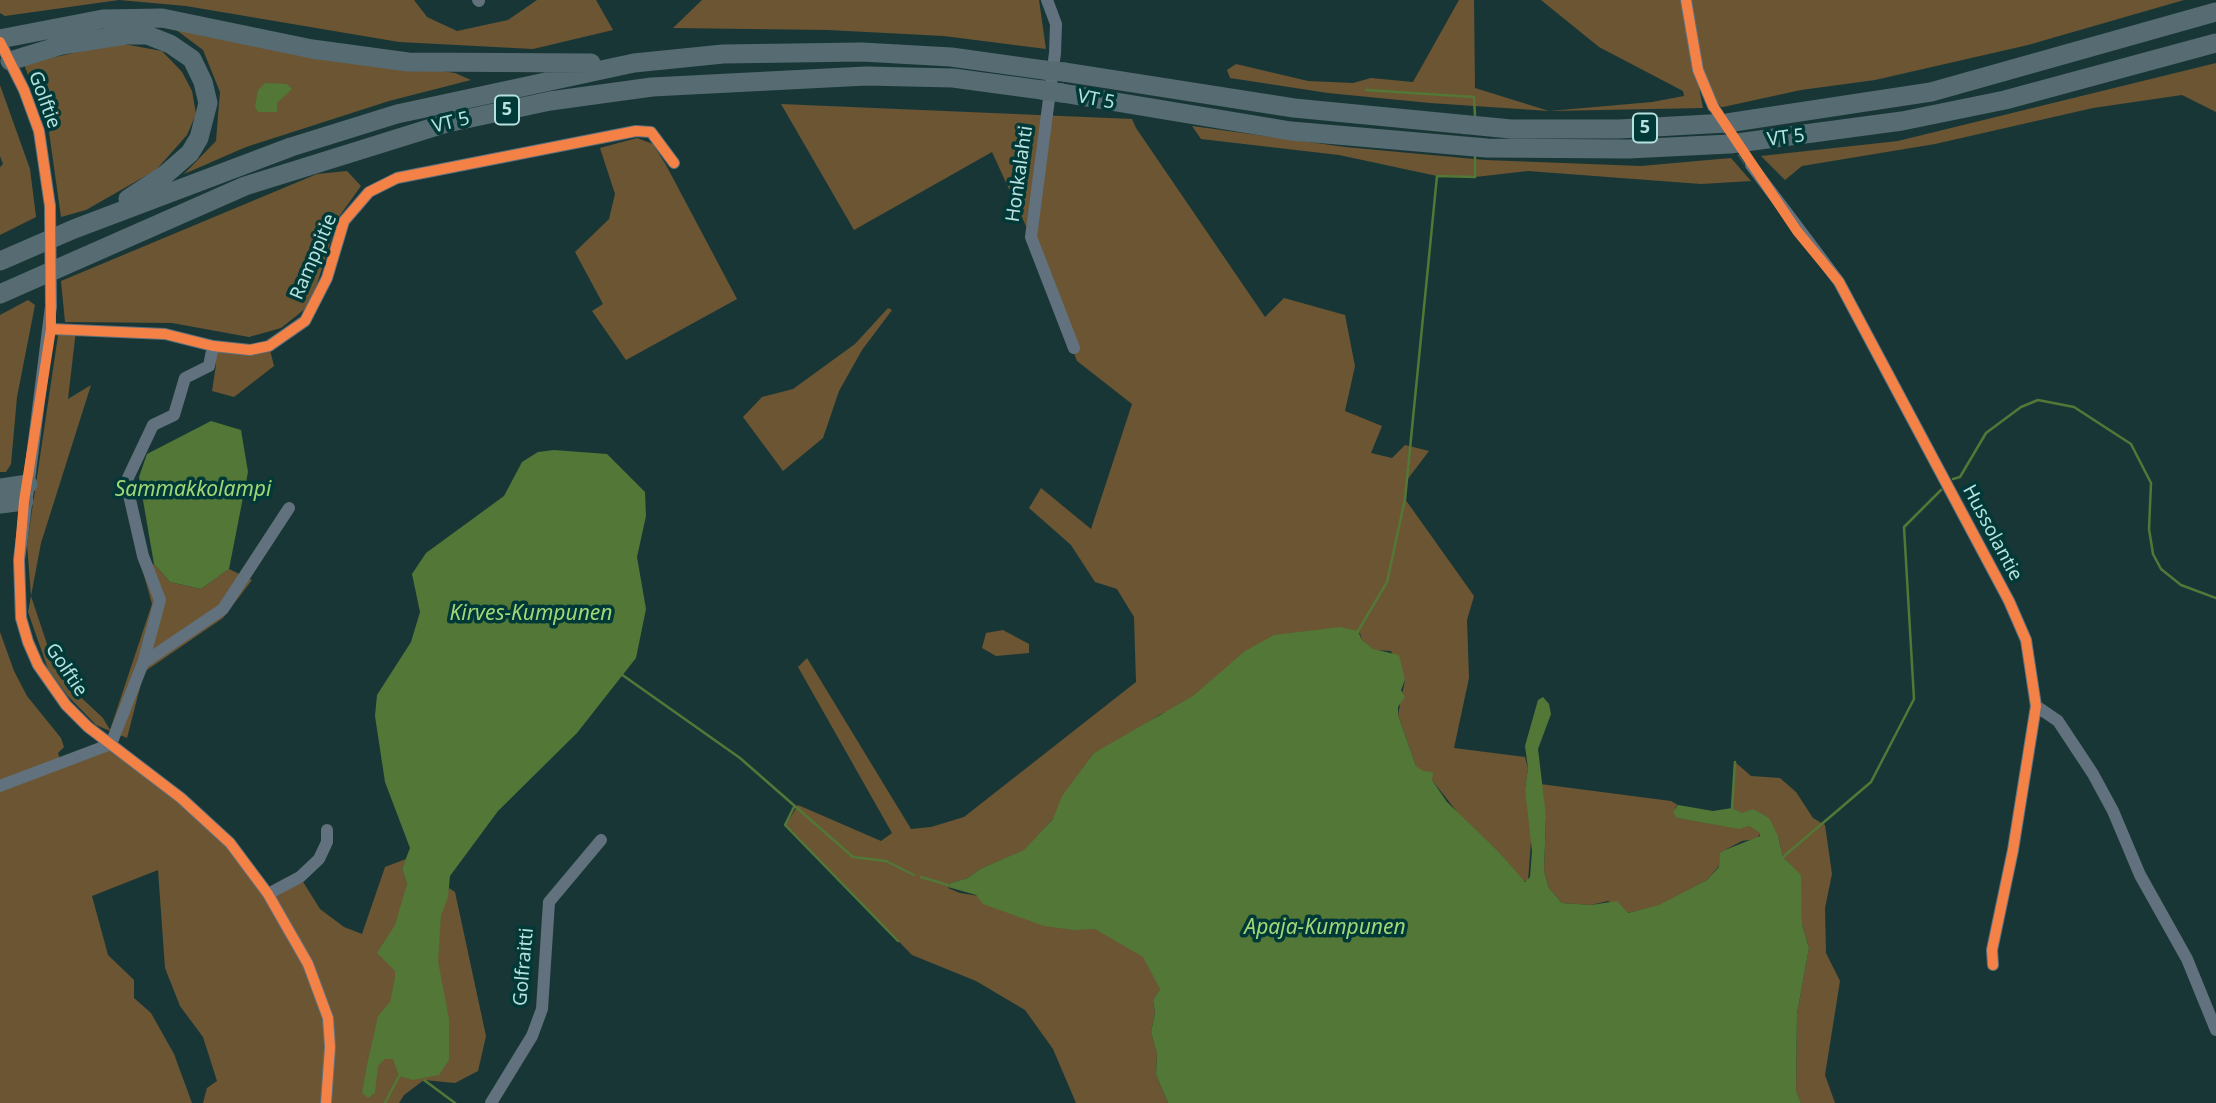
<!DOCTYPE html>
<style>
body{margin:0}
canvas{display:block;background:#193636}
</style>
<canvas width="2216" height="1103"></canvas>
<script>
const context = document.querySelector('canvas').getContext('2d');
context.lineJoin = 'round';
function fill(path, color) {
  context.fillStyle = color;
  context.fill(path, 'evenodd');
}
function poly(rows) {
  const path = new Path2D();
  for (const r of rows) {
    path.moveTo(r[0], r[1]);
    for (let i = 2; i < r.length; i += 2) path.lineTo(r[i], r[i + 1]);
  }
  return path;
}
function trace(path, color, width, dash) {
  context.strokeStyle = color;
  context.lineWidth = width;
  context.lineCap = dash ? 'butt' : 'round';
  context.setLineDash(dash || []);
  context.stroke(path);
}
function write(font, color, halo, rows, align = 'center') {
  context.font = font + ' "Noto Sans",sans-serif';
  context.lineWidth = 7;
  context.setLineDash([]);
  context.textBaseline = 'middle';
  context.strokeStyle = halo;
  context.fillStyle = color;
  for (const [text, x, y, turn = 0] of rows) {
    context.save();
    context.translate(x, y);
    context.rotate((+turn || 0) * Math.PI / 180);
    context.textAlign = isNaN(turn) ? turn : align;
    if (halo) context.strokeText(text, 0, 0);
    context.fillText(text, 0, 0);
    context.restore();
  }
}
const green = poly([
 [0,0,414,0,427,17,457,31,508,20,537,0,596,0,613,30,533,49,399,42,186,6,119,0,5,16,0,13],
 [702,0,1039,0,1046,49,944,36,828,30,673,28],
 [1459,0,1474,0,1475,88,1549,111,1652,102,1684,96,1683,91,1599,47,1541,0,1682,0,1703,108,1549,111,1430,103,1328,93,1230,78,1227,70,1236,64,1308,81,1353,83,1371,78,1413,82],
 [1686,0,2184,0,2028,45,1875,80,1801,90,1723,107,1713,106],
 [175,29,208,37,455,73,471,80,389,101,246,147,184,174,216,141,220,92,203,50],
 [118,43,162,51,182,72,192,91,196,114,187,135,156,170,86,210,61,217,49,132,24,64],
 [2216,63,2216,112,2182,95,2093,108,1935,144,1802,166,1785,180,1761,156,1898,141],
 [0,85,30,169,36,217,0,235,0,167,3,164,0,156],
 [781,104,1132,119,1136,128,1265,317,1284,298,1345,315,1355,366,1345,411,1382,426,1371,453,1392,458,1405,445,1429,451,1407,480,1405,499,1474,596,1467,620,1469,678,1454,748,1525,757,1528,768,1525,789,1532,828,1528,881,1523,881,1499,852,1461,817,1432,780,1416,766,1398,715,1405,680,1391,651,1373,650,1362,640,1360,633,1159,715,1122,740,1094,753,1053,819,1024,851,980,869,968,878,951,883,948,888,960,893,1068,910,1149,952,1160,989,1153,1000,1155,1013,1151,1032,1157,1054,1156,1075,1168,1103,1076,1103,1053,1049,1025,1010,976,981,912,955,785,826,798,805,881,841,892,833,798,667,807,658,911,829,931,827,964,817,1136,682,1134,617,1117,589,1095,582,1071,545,1029,508,1041,488,1091,529,1132,404,1077,361,1031,237,992,152,854,230],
 [1192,126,1345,147,1485,160,1641,166,1731,158,1751,181,1701,184,1528,171,1475,177,1437,176,1339,155,1201,139],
 [637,138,653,144,666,165,737,299,626,360,592,311,603,304,575,252,609,219,615,194,600,148],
 [347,171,361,186,338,218,317,284,305,309,281,328,249,337,172,323,65,322,61,281,317,174],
 [28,300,35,305,17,397,11,464,6,472,0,472,0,315],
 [888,308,892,310,862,350,839,391,823,438,783,471,743,417,762,397,793,389,855,344],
 [59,329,76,330,68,399,91,385,41,543,31,596,48,647,72,689,103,718,110,730,152,604,142,568,154,564,170,582,201,589,229,569,252,580,223,618,144,672,127,738,96,725,67,695,48,669,28,612,31,596,27,544],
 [213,346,269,346,274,366,234,397,212,391,216,365],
 [1003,630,1029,644,1029,653,996,656,982,648,986,633],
 [0,632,14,671,27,696,61,738,64,747,58,753,61,762,111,744,230,843,268,894,300,877,320,909,344,927,362,934,385,867,406,859,402,869,407,884,405,896,441,915,449,888,455,892,486,1036,478,1071,455,1083,424,1080,404,1095,399,1103,203,1103,207,1088,217,1081,203,1037,180,1006,165,968,158,870,92,896,108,955,134,980,134,998,151,1013,174,1054,192,1103,0,1103],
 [1735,762,1751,776,1780,778,1796,792,1813,818,1825,825,1832,874,1825,908,1826,953,1840,981,1825,1075,1835,1103,1801,1103,1796,1092,1797,1014,1809,948,1802,924,1800,875,1783,857,1778,836,1732,808],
 [1540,784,1671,801,1678,805,1675,808,1678,818,1724,826,1749,826,1761,833,1756,839,1742,841,1725,850,1719,866,1707,880,1659,906,1627,913,1608,901,1591,905,1562,903,1549,888,1544,871,1546,816]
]);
const water = poly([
 [265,83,287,84,292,89,277,103,277,112,258,112,255,107,258,90],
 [211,421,241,430,248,472,229,569,201,589,170,582,154,564,139,477,147,454],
 [554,450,607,454,645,492,646,516,637,557,646,609,636,658,577,733,498,811,450,876,448,897,441,916,438,961,449,1019,449,1060,439,1075,413,1080,399,1076,393,1059,385,1059,378,1066,375,1093,368,1098,362,1093,367,1065,378,1016,390,1002,395,977,395,971,377,953,395,925,407,884,402,869,410,848,385,782,375,716,377,695,411,642,420,612,412,574,426,553,504,496,522,462,538,452],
 [1340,627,1358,631,1362,640,1373,649,1399,655,1405,680,1401,690,1405,697,1398,707,1398,715,1416,766,1423,771,1433,772,1432,780,1447,802,1499,852,1525,882,1530,877,1532,851,1525,789,1528,768,1525,746,1538,700,1543,697,1549,704,1551,714,1538,749,1546,816,1544,871,1549,888,1562,903,1591,905,1617,901,1628,913,1659,905,1707,880,1719,867,1720,853,1725,850,1760,836,1760,833,1749,826,1739,829,1677,818,1673,812,1678,805,1713,811,1732,808,1742,813,1753,809,1769,818,1778,836,1783,857,1801,875,1802,924,1809,948,1797,1014,1796,1091,1801,1103,1168,1103,1156,1075,1157,1054,1151,1032,1155,1013,1153,1000,1160,989,1143,957,1095,929,1074,930,1044,926,983,904,976,895,948,887,951,883,968,878,980,869,1024,850,1053,819,1062,796,1094,753,1193,696,1245,651,1274,635]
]);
const stream = poly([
 [1366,90,1474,97,1475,116],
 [1953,479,1960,477,1986,433,2021,407,2038,400,2074,407,2131,444,2151,483,2149,529,2153,554,2161,569,2181,585,2216,598],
 [1358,631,1387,582,1405,499,1437,176,1475,177,1475,157],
 [621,674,740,758,853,857,886,861,914,875],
 [794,807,785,825,898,941],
 [1732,808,1735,762],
 [1783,857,1871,782,1914,699,1904,527,1941,490],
 [921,877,948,885],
 [424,1080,455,1103],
 [385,1103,399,1076]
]);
const minorTunnel = poly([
 [1713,106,1751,165]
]);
const minor = poly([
 [478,0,479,1],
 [1047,0,1056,24,1055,53,1031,237,1074,348],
 [1686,0,1698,70,1713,106],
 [0,42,24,90,39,131,50,206],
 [1751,165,1839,282,2009,601,2026,640,2036,706,2013,850,1992,950,1993,965],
 [51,306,19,560,21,618,28,642,38,665,66,705,88,727,181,798,230,843,268,894,308,964,328,1018,330,1047,326,1103],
 [51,329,165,334,213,346,250,350,269,346,305,321,327,278,344,221,369,192,397,178,636,131,651,132,674,163],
 [143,663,223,609,289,508],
 [2036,706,2058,721,2093,774,2113,811,2140,875,2187,959,2216,1030],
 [0,786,111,744,143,663,160,600,143,556,126,482,153,425,174,415,185,378,209,366,213,346],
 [268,894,300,877,319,859,327,842,327,830],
 [491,1103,532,1036,542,1009,549,902,601,840]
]);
const highway = poly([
 [0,39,103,19,162,18,312,49,408,62,591,63],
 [10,61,62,45,126,35,147,35,170,44,192,59,203,82,208,103,199,138,190,153,166,174,128,199],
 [1064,72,1294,108,1511,129,1619,129,1727,123,1931,92,2216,12],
 [1062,93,1291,131,1487,148,1628,149,1730,144,1902,121,2005,100,2216,43],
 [0,261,74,229,291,147,397,114,634,63,723,54,862,52,951,57,1044,70],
 [0,294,245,186,447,123,550,101,652,87,866,76,953,78,1042,90],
 [0,488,28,484],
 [0,504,24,501]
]);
const minorBridge = poly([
 [50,206,51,306]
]);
const highwayBridge = poly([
 [1044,70,1064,72],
 [1042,90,1062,93]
]);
const cycleway = poly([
 [1686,0,1698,70,1713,106,1797,231,1839,282,2009,601,2026,640,2036,706,2013,850,1992,950,1993,965],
 [0,42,24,90,39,131,50,206,51,329,24,501,19,560,21,618,28,642,38,665,66,705,88,727,181,798,230,843,268,894,308,964,328,1018,330,1047,326,1103],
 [51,329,165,334,213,346,250,350,269,346,305,321,327,278,344,221,369,192,397,178,636,131,651,132,674,163]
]);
const shields = [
 [507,110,24],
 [1645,128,24]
];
const shieldNames = [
 ["5",507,110],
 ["5",1645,128]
];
const streetNames = [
 ["Golftie",44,100,70],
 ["VT 5",1096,100,11],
 ["VT 5",451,123,-14],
 ["VT 5",1786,138,-7],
 ["Honkalahti",1020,174,-82],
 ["Ramppitie",314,257,-67],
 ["Hussolantie",1992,533,62],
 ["Golftie",66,670,56],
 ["Golfraitti",524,967,-85]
];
const waterNames = [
 ["Sammakkolampi",193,490],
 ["Kirves-Kumpunen",531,614],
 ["Apaja-Kumpunen",1325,928]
];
fill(green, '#6b5533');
fill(water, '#527737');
trace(stream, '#527737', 2.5);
trace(minorTunnel, '#30504f', 12, [12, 6]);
trace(minor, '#61717d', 12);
trace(highway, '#566c72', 19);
trace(minorBridge, '#61717d', 12);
trace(highwayBridge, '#566c72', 19);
trace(cycleway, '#f48246', 10);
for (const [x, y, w] of shields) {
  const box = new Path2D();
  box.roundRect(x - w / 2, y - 14.5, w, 29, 5);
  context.fillStyle = '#003937';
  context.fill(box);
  trace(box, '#b5e1de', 2);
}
write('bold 18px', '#b5e1de', null, shieldNames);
write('19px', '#b5e1de', '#003937', streetNames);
write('italic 21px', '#a2d676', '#003937', waterNames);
</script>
